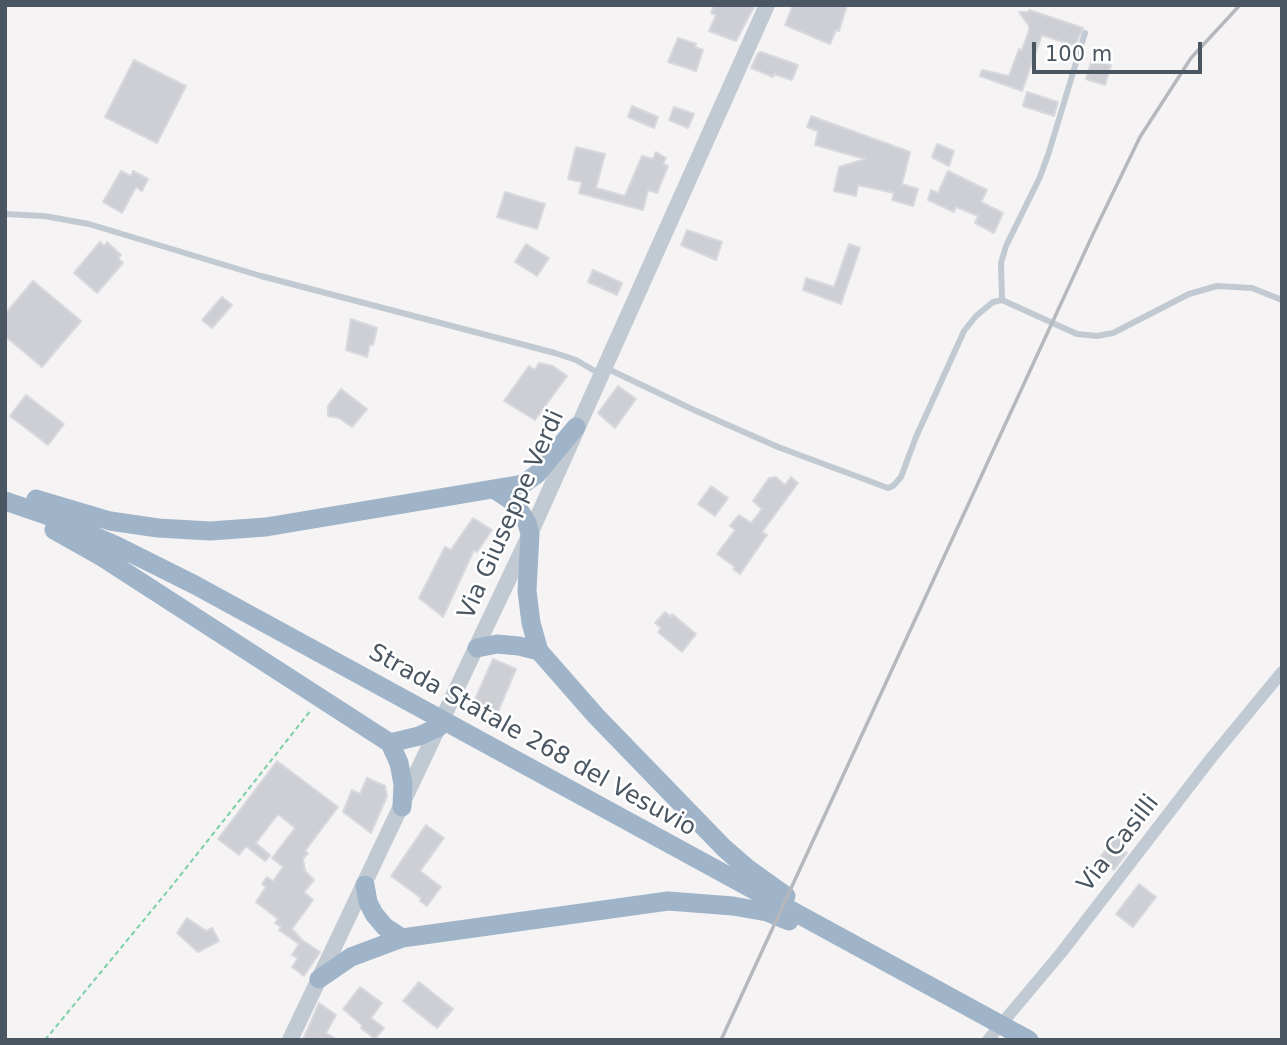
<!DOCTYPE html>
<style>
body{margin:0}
#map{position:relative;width:1287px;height:1045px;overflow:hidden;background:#f5f3f3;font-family:"DejaVu Sans",sans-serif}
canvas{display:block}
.frame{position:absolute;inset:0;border:7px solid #4a5661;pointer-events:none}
.scale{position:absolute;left:1032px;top:42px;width:170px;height:32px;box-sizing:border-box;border:4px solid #4a5661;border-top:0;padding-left:9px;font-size:21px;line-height:24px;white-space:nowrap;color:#4a5661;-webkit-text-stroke:5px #fff;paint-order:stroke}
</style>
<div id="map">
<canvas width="1287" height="1045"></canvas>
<div class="frame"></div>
<div class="scale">100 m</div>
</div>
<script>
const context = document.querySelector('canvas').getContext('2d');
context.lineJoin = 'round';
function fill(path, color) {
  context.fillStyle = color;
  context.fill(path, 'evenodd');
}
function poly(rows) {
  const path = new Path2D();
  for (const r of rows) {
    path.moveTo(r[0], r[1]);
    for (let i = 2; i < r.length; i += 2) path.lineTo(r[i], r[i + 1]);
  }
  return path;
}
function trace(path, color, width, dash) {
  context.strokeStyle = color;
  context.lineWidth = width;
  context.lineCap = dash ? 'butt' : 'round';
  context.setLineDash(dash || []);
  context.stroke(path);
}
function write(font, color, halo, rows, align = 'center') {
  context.font = font + ' "DejaVu Sans",sans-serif';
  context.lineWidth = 5;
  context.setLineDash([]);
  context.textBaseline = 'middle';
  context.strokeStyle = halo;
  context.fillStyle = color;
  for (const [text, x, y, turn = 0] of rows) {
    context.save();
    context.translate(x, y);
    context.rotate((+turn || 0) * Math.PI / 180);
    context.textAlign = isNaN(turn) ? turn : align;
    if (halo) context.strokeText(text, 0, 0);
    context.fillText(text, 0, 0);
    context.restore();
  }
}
const building = poly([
 [714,5,755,5,736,41,709,31,716,15,711,13,714,5],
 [793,5,847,5,839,31,836,30,830,44,785,25,793,5],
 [1029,10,1083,28,1075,46,1042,35,1022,91,980,76,982,70,1009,76,1019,49,1022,50,1029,30,1029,26,1019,12,1028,12,1029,10],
 [678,38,696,44,695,47,703,50,696,71,668,62,678,38],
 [761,52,798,65,792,80,774,74,773,77,751,68,758,53,761,52],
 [1092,59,1111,65,1105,85,1086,79,1092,59],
 [134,60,186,86,157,143,105,117,134,60],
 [1027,92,1058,102,1054,116,1023,106,1027,92],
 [632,106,658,117,654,128,628,117,632,106],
 [674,107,694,114,688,128,669,120,674,107],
 [811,116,910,152,902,184,918,189,913,206,892,200,894,193,858,185,856,196,834,191,839,167,865,159,815,145,818,131,807,127,811,116],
 [937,144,954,151,949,166,932,157,937,144],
 [576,147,605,154,596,188,625,196,642,156,653,159,656,152,666,158,663,164,668,166,657,193,648,190,643,210,579,193,582,182,568,179,576,147],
 [121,171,131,176,133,171,148,179,142,191,136,187,122,213,103,202,121,171],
 [948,171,987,190,981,202,1003,213,994,233,975,223,978,216,956,207,954,212,928,200,931,190,938,193,948,171],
 [505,192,545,204,537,229,497,217,505,192],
 [687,230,722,242,716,260,681,245,687,230],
 [100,242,104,246,107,242,121,255,118,258,123,263,97,293,74,273,100,242],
 [526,244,549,258,537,276,515,262,526,244],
 [849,244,860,248,841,304,803,290,806,278,834,287,849,244],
 [593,270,622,283,617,295,588,282,593,270],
 [33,281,81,321,42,367,5,336,5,314,33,281],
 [222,297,232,305,212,328,202,320,222,297],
 [351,319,377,328,373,345,370,344,367,357,346,350,351,319],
 [539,363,553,366,567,376,535,420,504,401,529,366,535,370,539,363],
 [618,386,636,399,615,428,598,413,618,386],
 [341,389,367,409,352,427,339,418,328,416,328,406,341,389],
 [26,395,64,424,48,445,10,416,26,395],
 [776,477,785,485,791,477,798,483,762,532,767,535,740,574,733,569,735,567,717,554,735,530,730,526,739,515,751,523,762,509,753,501,769,478,776,477],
 [711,486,728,498,715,516,698,504,711,486],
 [473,518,492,530,477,552,474,550,443,617,419,598,445,547,451,550,473,518],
 [665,612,671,617,672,614,696,634,682,652,658,632,661,628,655,623,665,612],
 [493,659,516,669,497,714,473,704,493,659],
 [277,761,338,807,305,851,308,853,303,859,305,871,314,880,304,892,313,900,292,929,302,940,320,952,304,976,292,967,298,958,292,955,299,944,279,930,281,927,275,923,278,919,256,902,266,887,262,884,267,877,273,881,283,867,272,858,295,828,278,814,256,843,270,855,265,861,246,846,239,855,218,839,277,761],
 [367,778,385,786,387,796,371,833,343,812,352,790,360,794,367,778],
 [426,825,444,838,420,871,441,887,427,906,420,901,421,898,391,876,426,825],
 [1116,835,1126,842,1121,849,1127,853,1114,870,1099,859,1116,835],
 [1139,884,1156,897,1133,927,1116,914,1139,884],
 [187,918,206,931,212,928,219,941,198,952,177,933,187,918],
 [419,982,453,1009,437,1028,403,1001,419,982],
 [360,987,382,1003,371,1018,384,1028,375,1039,361,1028,362,1025,343,1009,360,987],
 [319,1003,336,1015,326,1033,338,1040,303,1040,319,1003]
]);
const path = poly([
 [45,1040,171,887,311,710]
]);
const service = poly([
 [5,214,44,216,89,224,261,276,555,353,576,360,600,374],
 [1002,300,1001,263,1006,246,1040,177,1049,152,1085,33],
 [606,368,694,410,778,447,888,488,893,486,901,477,916,437,964,331,976,316,993,302,1002,300,1077,334,1097,336,1113,333,1189,294,1217,286,1252,288,1282,300]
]);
const minor = poly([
 [988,1040,1061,953,1212,757,1282,672]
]);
const tertiary = poly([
 [290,1040,530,534,767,5]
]);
const trunk = poly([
 [494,489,515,503,527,523,530,534,527,591,531,623,539,651,596,716,724,848,747,868,786,896],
 [36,499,110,521,158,528,210,531,266,527,523,484,537,474,576,427],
 [5,501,46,515,117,546,195,585,1029,1040],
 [54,530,102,557,390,743,399,763,403,784,402,807],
 [477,648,497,644,519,646,539,651],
 [390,743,419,736,439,727],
 [365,885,368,902,374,914,385,927,402,938],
 [319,979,351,957,402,938,668,901,733,906,767,912,789,921]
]);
const rail = poly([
 [721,1040,1094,232,1140,137,1191,58,1240,5]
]);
const streetNames = [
 ["Via Giuseppe Verdi",512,515,-66],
 ["Strada Statale 268 del Vesuvio",532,741,29],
 ["Via Casilli",1119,844,-52]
];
fill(building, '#cdcfd5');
trace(building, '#d7d9de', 2);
trace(path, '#7ad0a6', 2, [5, 3.5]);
trace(service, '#c1cad2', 6);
trace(minor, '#c1cad2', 12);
trace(tertiary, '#c1cad2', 16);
trace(trunk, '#9fb4c9', 19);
trace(rail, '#b5b8bd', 3.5);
write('24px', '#4a5661', '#fff', streetNames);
</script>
